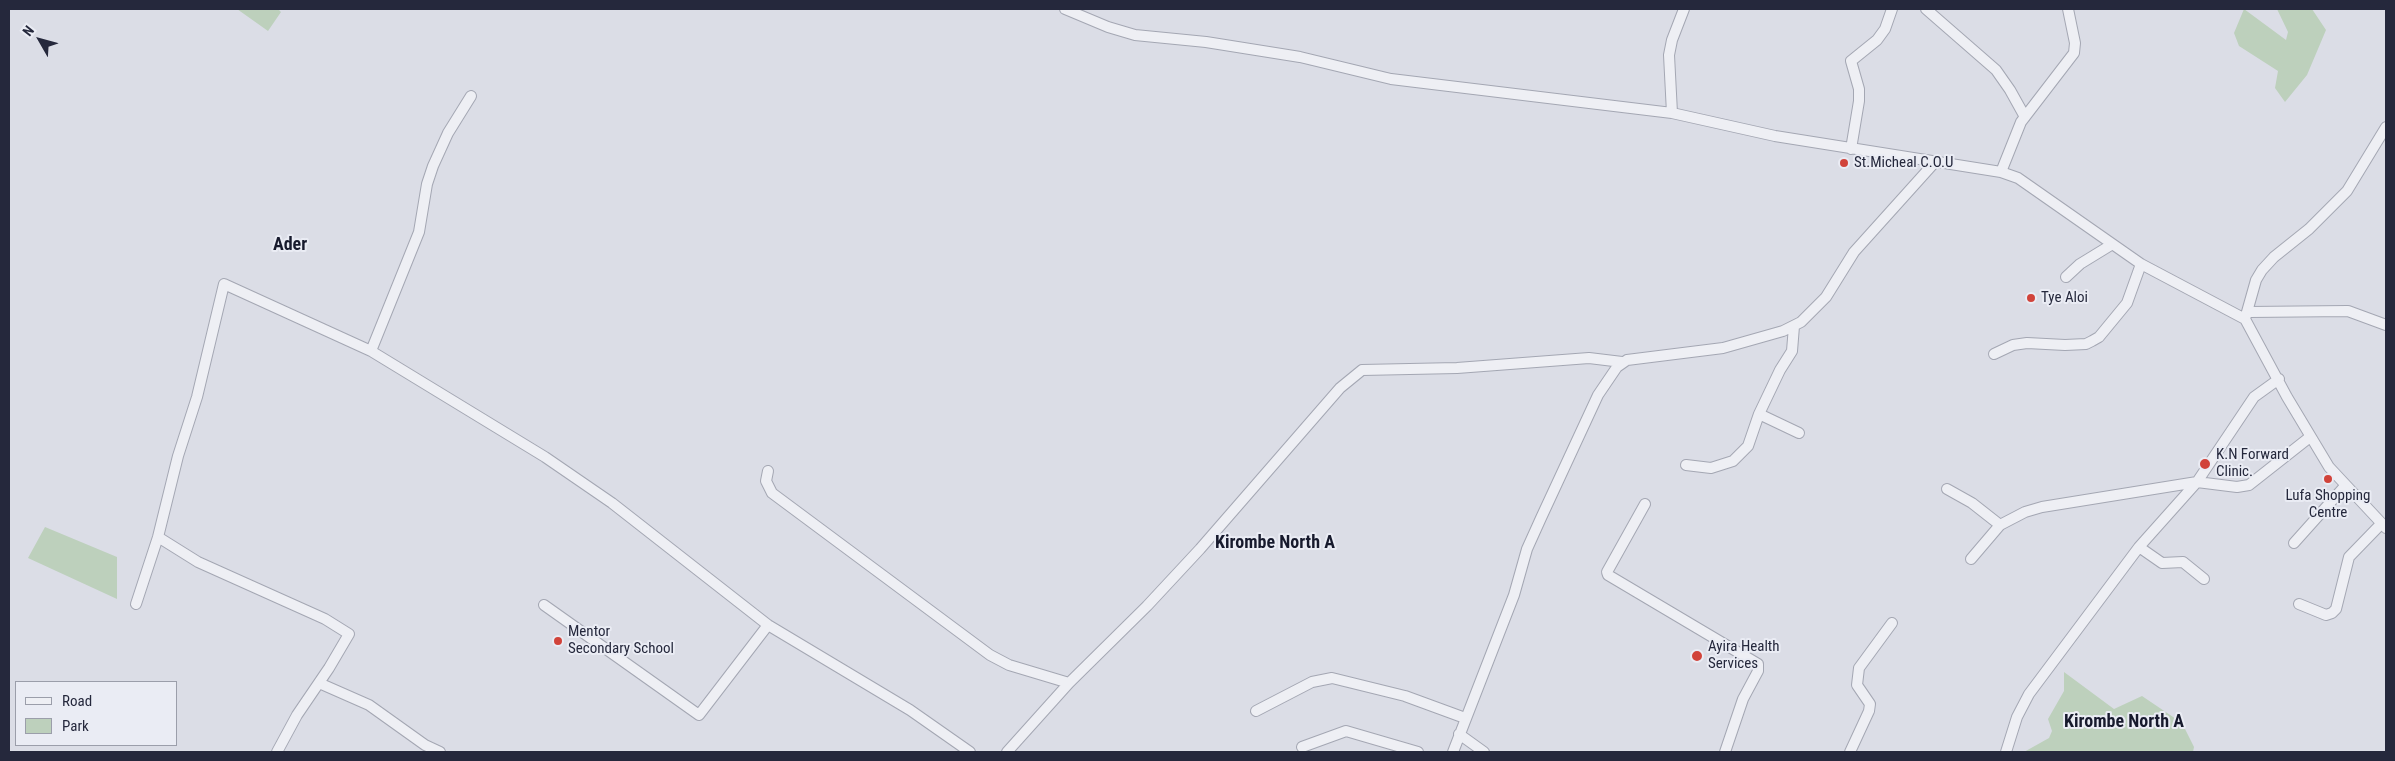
<!DOCTYPE html>
<style>
body{margin:0}
#map{position:relative;width:2395px;height:761px;overflow:hidden;background:#dbdde6;font-family:"Roboto Condensed",sans-serif}
canvas{display:block}
.frame{position:absolute;inset:0;border:10px solid #25283c;pointer-events:none}
.legend{position:absolute;left:15px;top:681px;width:162px;height:65px;box-sizing:border-box;background:#eaecf4;border:1px solid #9b9eaa;margin:0;padding:6px 9px;list-style:none;font-size:15px;color:#25283c}
.legend li{display:flex;align-items:center;gap:10px;height:25px}
.legend b{width:25px;border:1px solid #9b9eaa}
.north{position:absolute;left:15px;top:15px;width:50px;height:50px;-webkit-text-stroke:4px #eaecf4;paint-order:stroke;rotate:308deg;font-size:14px;font-weight:700;line-height:20px;text-align:center;color:#25283c}
.north::after{content:'';display:block;margin:auto;width:18px;height:22px;background:#25283c;clip-path:polygon(50% 0,100% 100%,50% 72%,0 100%)}
</style>
<div id="map">
<canvas width="2395" height="761"></canvas>
<div class="frame"></div>
<ul class="legend">
<li><b style="height:6px;background:#eeeff4"></b>Road</li>
<li><b style="height:14px;background:#bdd0bc"></b>Park</li>
</ul>
<div class="north">N</div>
</div>
<script>
const context = document.querySelector('canvas').getContext('2d');
context.lineJoin = 'round';
function fill(path, color) {
  context.fillStyle = color;
  context.fill(path, 'evenodd');
}
function poly(rows) {
  const path = new Path2D();
  for (const r of rows) {
    path.moveTo(r[0], r[1]);
    for (let i = 2; i < r.length; i += 2) path.lineTo(r[i], r[i + 1]);
  }
  return path;
}
function trace(path, color, width, dash) {
  context.strokeStyle = color;
  context.lineWidth = width;
  context.lineCap = dash ? 'butt' : 'round';
  context.setLineDash(dash || []);
  context.stroke(path);
}
function write(font, color, halo, rows, align = 'center') {
  context.font = font + ' "Roboto Condensed",sans-serif';
  context.lineWidth = 4;
  context.setLineDash([]);
  context.textBaseline = 'middle';
  context.strokeStyle = halo;
  context.fillStyle = color;
  for (const [text, x, y, turn = 0] of rows) {
    context.save();
    context.translate(x, y);
    context.rotate((+turn || 0) * Math.PI / 180);
    context.textAlign = isNaN(turn) ? turn : align;
    if (halo) context.strokeText(text, 0, 0);
    context.fillText(text, 0, 0);
    context.restore();
  }
}
const green = poly([
 [237,9,278,9,281,12,268,31],
 [2244,9,2286,40,2288,32,2277,9,2312,9,2326,30,2307,75,2285,102,2275,88,2278,71,2239,46,2234,33],
 [45,527,117,557,117,599,28,558],
 [2064,672,2114,709,2142,696,2182,723,2194,747,2193,752,2024,752,2049,738,2052,731,2048,719,2064,691]
]);
const minor = poly([
 [1065,9,1108,27,1135,35,1206,42,1300,57,1391,79,1672,113,1775,136,2001,172,2018,178,2141,264,2245,319,2287,397,2329,467,2386,528],
 [1926,9,1996,70,2010,90,2025,117],
 [1672,113,1669,55,1672,40,1684,9],
 [1851,149,1859,101,1859,89,1851,61,1877,40,1885,29,1892,9],
 [2001,172,2021,122,2074,53,2075,43,2068,9],
 [2066,277,2080,264,2111,245],
 [2249,312,2348,311,2386,325],
 [2245,319,2256,280,2262,270,2274,257,2309,229,2347,191,2386,127],
 [371,351,419,232,427,184,433,166,448,133,471,96],
 [1994,354,2013,345,2027,343,2065,345,2086,344,2092,341,2099,337,2127,303,2141,264],
 [1759,414,1799,433],
 [1686,465,1711,468,1733,461,1748,446,1759,414,1780,370,1792,351,1794,326],
 [768,471,766,481,772,493,990,655,1009,665,1069,683],
 [1947,489,1972,503,2000,525],
 [1645,504,1607,572,1608,575,1758,664,1758,671,1743,699,1725,752],
 [158,537,198,562,325,619,349,634,329,668,297,715,277,752],
 [2294,543,2345,486],
 [2139,547,2162,563,2183,562,2204,579],
 [1971,559,2000,525,2025,512,2042,507,2197,482,2237,487,2249,485,2310,437],
 [136,604,158,537,178,456,197,397,224,284,371,351,545,457,612,503,768,625,910,710,970,752],
 [2299,604,2326,615,2332,613,2336,609,2349,557,2381,524],
 [544,605,699,715,768,625],
 [319,683,369,705,425,745,440,752],
 [1256,711,1312,682,1332,678,1405,696,1465,718],
 [1459,734,1484,752],
 [1302,747,1346,731,1418,752],
 [1007,752,1069,683,1147,606,1200,549,1340,388,1362,370,1457,368,1589,358,1622,362],
 [1453,752,1514,595,1527,549,1541,518,1598,395,1617,367,1627,360,1723,348,1783,331,1801,322,1826,297,1854,252,1935,162],
 [1850,752,1869,711,1870,704,1857,685,1859,668,1892,623],
 [2006,752,2017,717,2029,694,2139,547,2197,482,2254,397,2279,379]
]);
const markers = [
 [1844,163,5,"#d1433a"],
 [2031,298,5,"#d1433a"],
 [2205,464,6,"#d1433a"],
 [2328,479,5,"#d1433a"],
 [558,641,5,"#d1433a"],
 [1697,656,6,"#d1433a"]
];
const poiNames = [
 ["St.Micheal C.O.U",1854,163],
 ["Tye Aloi",2041,298],
 ["K.N Forward",2216,455],
 ["Clinic.",2216,472],
 ["Lufa Shopping",2328,496,"center"],
 ["Centre",2328,513,"center"],
 ["Mentor",568,632],
 ["Secondary School",568,649],
 ["Ayira Health",1708,647],
 ["Services",1708,664]
];
const quarterNames = [
 ["Ader",290,245],
 ["Kirombe North A",1275,543],
 ["Kirombe North A",2124,722]
];
fill(green, '#bdd0bc');
trace(minor, '#a4a7b3', 12);
trace(minor, '#eeeff4', 10);
for (const [x, y, r, color] of markers) {
  const dot = new Path2D();
  dot.arc(x, y, r, 0, 2 * Math.PI);
  context.fillStyle = color;
  context.fill(dot);
  trace(dot, '#eaecf4', 2);
}
write('15px', '#25283c', '#eaecf4', poiNames, 'left');
write('bold 18px', '#171a2d', '#eaecf4', quarterNames);
</script>
